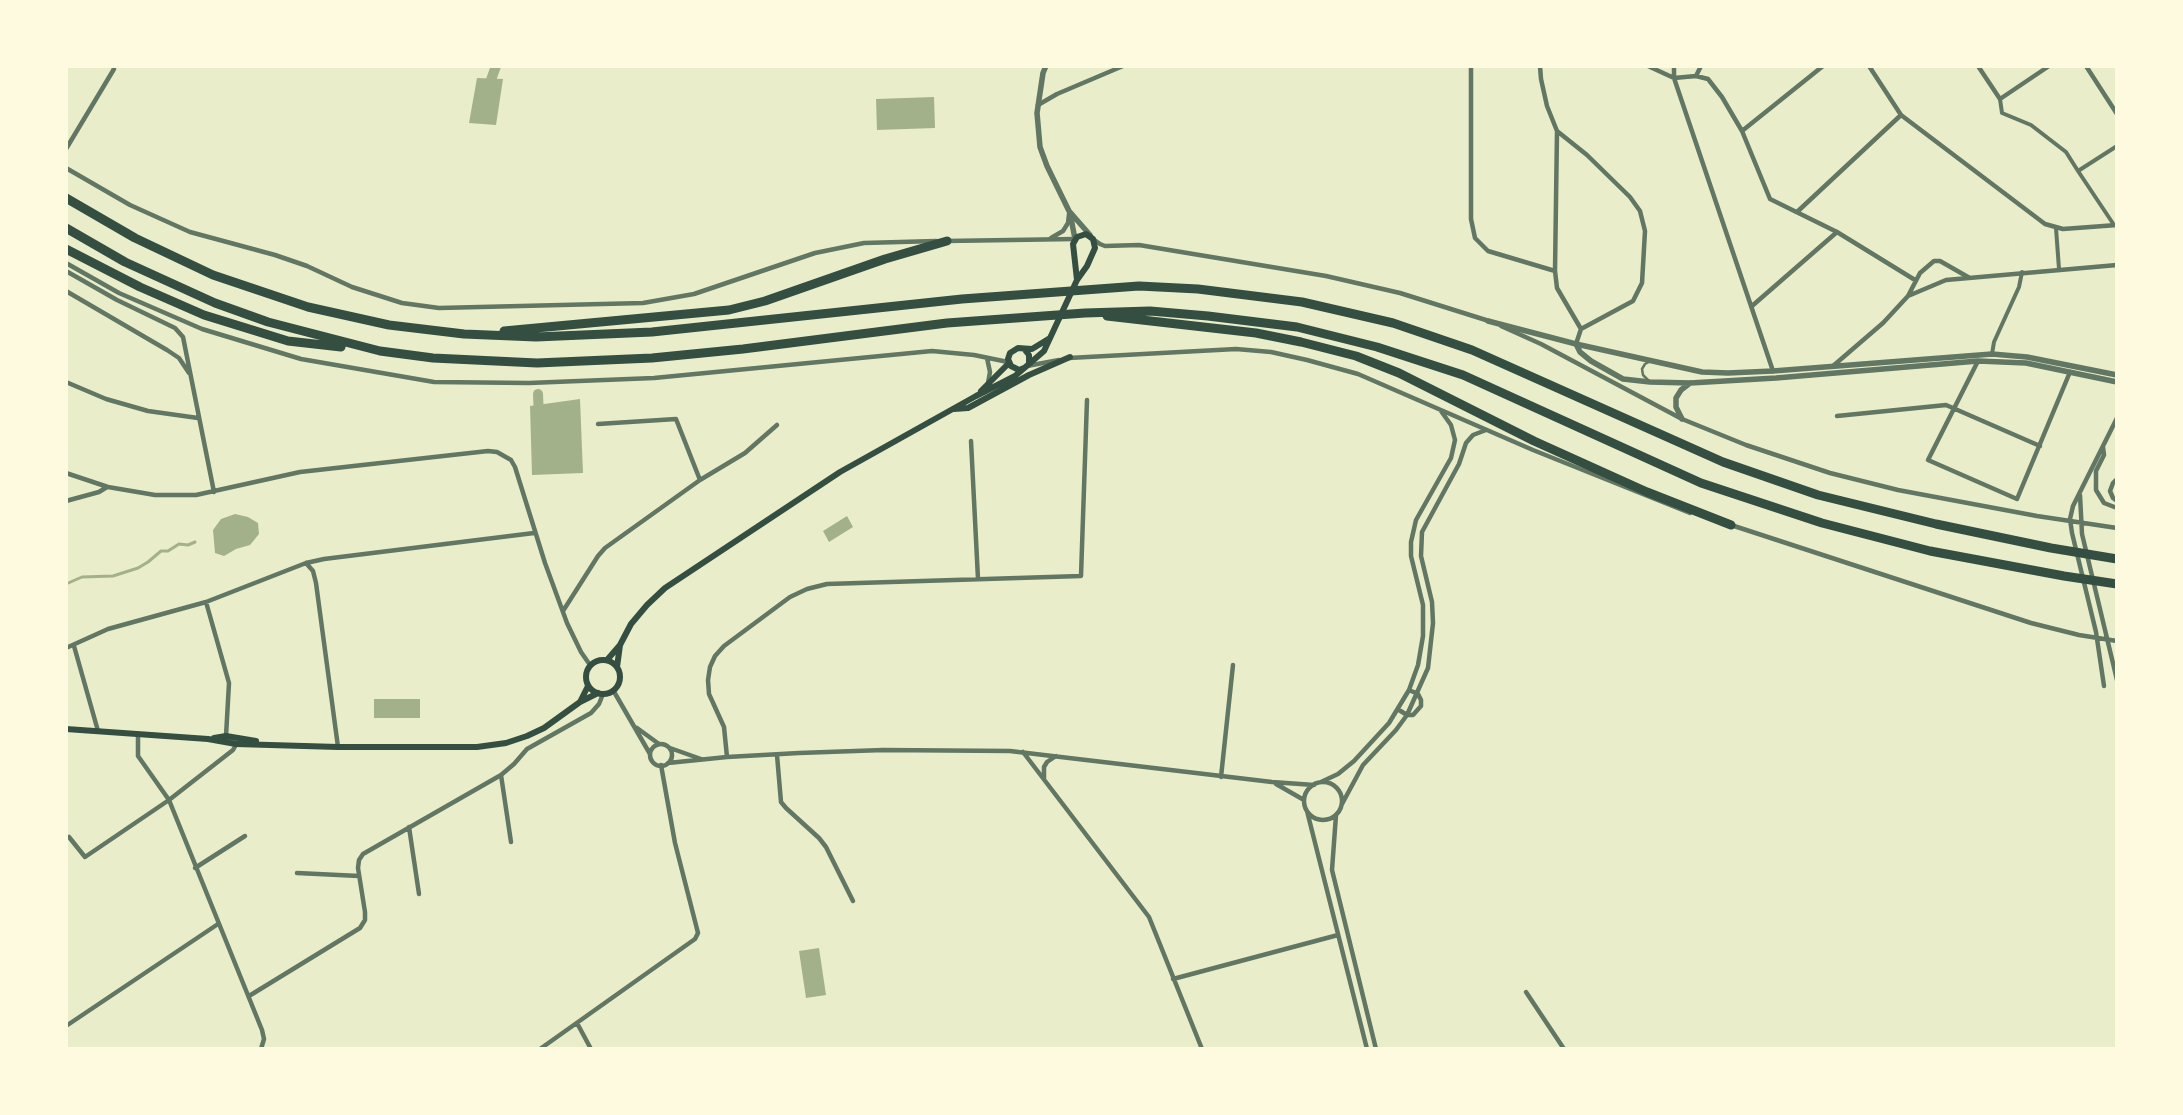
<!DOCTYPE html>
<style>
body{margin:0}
#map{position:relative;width:2183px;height:1115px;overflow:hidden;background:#e9edc9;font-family:"PT Sans Narrow",sans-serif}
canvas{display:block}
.frame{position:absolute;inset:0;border:68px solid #fefae0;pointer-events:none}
</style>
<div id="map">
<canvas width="2183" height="1115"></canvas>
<div class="frame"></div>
</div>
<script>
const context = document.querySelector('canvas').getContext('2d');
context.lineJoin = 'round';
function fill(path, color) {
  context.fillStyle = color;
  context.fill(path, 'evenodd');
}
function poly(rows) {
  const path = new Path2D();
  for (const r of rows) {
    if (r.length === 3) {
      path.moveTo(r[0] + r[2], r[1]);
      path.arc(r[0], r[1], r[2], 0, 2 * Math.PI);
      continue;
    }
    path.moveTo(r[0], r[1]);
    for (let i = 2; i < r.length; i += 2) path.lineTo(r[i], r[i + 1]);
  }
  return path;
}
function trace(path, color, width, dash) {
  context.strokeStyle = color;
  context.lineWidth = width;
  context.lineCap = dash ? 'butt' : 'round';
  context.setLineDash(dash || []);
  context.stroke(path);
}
const water = poly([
 [477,78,503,79,496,125,469,123],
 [934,97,935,128,877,130,876,99],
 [580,399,583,473,532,475,530,406],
 [235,514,248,517,258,523,259,534,250,545,236,549,224,556,215,553,213,530,221,519],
 [847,516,853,527,829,542,823,531],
 [374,699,420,699,420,718,374,718],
 [819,948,826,995,806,998,799,951]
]);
const stream = poly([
 [66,584,82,577,113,576,138,568,148,562,161,551,168,551,179,544,188,545,195,542]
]);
const canal = poly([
 [487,91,496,66],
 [538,394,539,418]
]);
const service = poly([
 [1649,362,1645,364,1642,369,1643,375,1649,381]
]);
const pedestrian = poly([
 [2000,99,2002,113,2031,125,2066,152,2078,171,2117,146],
 [2078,171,2114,225],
 [2056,228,2059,269],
 [1992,354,1994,342,2019,287,2022,272]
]);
const minor = poly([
 [1471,66,1471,219,1475,238,1488,251,1555,271],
 [1540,66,1541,79,1547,106,1557,131,1555,271,1557,288,1581,329],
 [1648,66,1674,78,1696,76,1708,79,1722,97,1742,131,1770,199,1837,232,1915,280],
 [1674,66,1674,78,1773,371],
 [1869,66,1901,115,2045,224,2063,229,2117,225],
 [1978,66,2000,99,2049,66],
 [2086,66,2117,114],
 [1696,76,1701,66],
 [1038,105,1057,94,1123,66],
 [1557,131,1587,155,1630,197,1640,211,1645,231,1642,283,1633,301,1581,329,1576,344],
 [1742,131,1823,66],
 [66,149,114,69,113,66],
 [66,168,130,205,190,232,275,255,307,266,352,287,402,303,439,308,643,303,694,294,815,253,864,243,936,241],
 [1797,212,1901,115],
 [1051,238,1063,231,1068,223,1069,214],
 [1093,239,1100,244,1105,246,1139,245,1326,276,1400,293,1489,321],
 [946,241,1075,239],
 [66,263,119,293,202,329,301,359,434,382,529,383,654,378,932,351,974,355,1008,362],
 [66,271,117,300,175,328,183,337,214,492],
 [66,291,167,350,179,358,189,373],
 [1908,296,1946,280,2117,265],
 [1752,306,1837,232],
 [1501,326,1541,344,1682,419,1746,445,1830,473,1898,490,2037,516,2117,528],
 [987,358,990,372,988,383],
 [1069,358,1236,349,1271,352,1307,360,1358,374,1533,450,1690,513],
 [1978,361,1928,460,2017,499,2070,372],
 [1027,366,1059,360],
 [1833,366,1883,323,1908,296,1920,273,1934,261,1940,261,1968,277],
 [66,382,106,399,148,411,198,418],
 [1837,416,1946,405,2040,446],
 [598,424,676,419,700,480],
 [971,441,978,579],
 [2103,447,2104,455,2096,471,2096,490,2104,503,2117,508],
 [66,473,108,487,155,495,196,495,300,472,488,451,497,452,511,460,515,467,545,563,567,623,581,652,590,665],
 [2117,479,2113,483,2110,491,2113,498,2117,501],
 [2080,495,2082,534,2117,680],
 [66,501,99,492,107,487],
 [1731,525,2031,623,2079,635,2117,641],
 [306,563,313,571,316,583,338,747],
 [206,602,229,683,226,736],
 [563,611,598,556,605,548,700,480,745,453,777,425],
 [74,646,98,731],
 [66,648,108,629,206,602,306,563,324,559,534,533],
 [2104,686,2096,632,2072,533,2070,519,2073,506,2117,418],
 [613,690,650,754],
 [1399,710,1407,715,1413,715,1421,706,1421,700,1418,694,1409,690],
 [637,728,659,744],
 [138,734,138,756,169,800,262,1030,264,1039,261,1049],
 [661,755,11],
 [670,748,701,759],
 [1023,752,1149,917,1202,1049],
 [777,755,781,802,786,808,819,838,826,847,853,901],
 [727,757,724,727,709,694,708,680,710,667,715,656,724,646,790,597,807,589,827,584,1081,576,1087,400],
 [668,763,727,757,799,753,883,750,1010,751,1272,782,1314,785],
 [501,775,511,842],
 [1221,777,1233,665],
 [1044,778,1044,767,1047,762,1056,756],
 [1321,782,1338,774,1354,761,1389,723,1409,690,1418,665,1423,636,1423,605,1411,556,1411,542,1416,520,1451,458,1455,440,1451,425,1441,411],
 [1323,801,19],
 [1276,784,1304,800],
 [1342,804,1363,765,1396,730,1407,715,1428,668,1433,623,1432,602,1421,556,1422,532,1459,464,1466,443,1473,435,1486,430],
 [1307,811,1367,1049],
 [1336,815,1332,870,1376,1049],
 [409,827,419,894],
 [69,837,85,857,169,800,233,750,237,743],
 [195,868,245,836],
 [297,873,359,876],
 [1173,979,1338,935],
 [1526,992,1564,1049],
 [249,996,360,928,365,920,365,912,358,868,359,860,363,854,501,775,514,764,527,749,591,713,599,704,603,694],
 [577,1023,591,1049],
 [66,1026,218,924],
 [540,1049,695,939,698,933,675,843,661,765]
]);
const tertiary = poly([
 [1046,66,1043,73,1037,113,1040,147,1047,166,1069,211,1090,235],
 [1070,213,1075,239],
 [1488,321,1576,344,1702,372,1728,373,1773,371,1992,354,2027,357,2117,375],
 [1576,344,1580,352,1591,361,1623,379,1650,382,1690,383,1776,378,1978,361,2026,363,2117,382],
 [1682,419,1676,407,1676,398,1681,390,1690,383]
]);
const secondary = poly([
 [1029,364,1044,351,1077,280,1087,266,1095,248,1093,239,1086,234,1077,237,1073,244,1077,280],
 [1024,368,1019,370,1011,366,1008,359,1010,353,1018,348,1032,349,1050,338],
 [981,391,1009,363],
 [954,409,968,408,1029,375,1070,357],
 [603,677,17],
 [607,660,620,645,631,624,647,605,665,588,840,472,976,396,1015,376,1029,364,1029,355,1025,350],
 [617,667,620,645],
 [580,702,588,686],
 [66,729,208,739,236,744,338,747,477,747,506,743,527,736,544,728,580,702,598,693],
 [214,738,226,736,256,741]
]);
const motorway = poly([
 [66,198,135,238,213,275,308,307,389,325,464,334,536,337,652,332,962,299,1139,286,1198,289,1302,302,1393,323,1472,350,1723,462,1818,495,1936,524,2051,548,2117,559],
 [66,228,125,262,215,303,268,322,380,351,433,358,537,363,652,358,743,349,947,323,1085,313,1150,311,1208,316,1297,327,1377,347,1463,375,1701,483,1822,523,1930,551,2064,576,2117,584],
 [66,249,140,287,204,315,288,341,341,347],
 [1107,316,1256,333,1301,342,1356,356,1399,373,1534,441,1647,492,1731,525],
 [504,331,729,310,765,301,885,259,947,241]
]);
fill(water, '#a3b18a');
trace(stream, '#a3b18a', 3);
trace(canal, '#a3b18a', 10);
trace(service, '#617663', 2.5);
trace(pedestrian, '#617663', 4);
trace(minor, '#617663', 4.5);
trace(tertiary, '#617663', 5.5);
trace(secondary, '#344e41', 6);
trace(motorway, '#344e41', 9);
</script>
